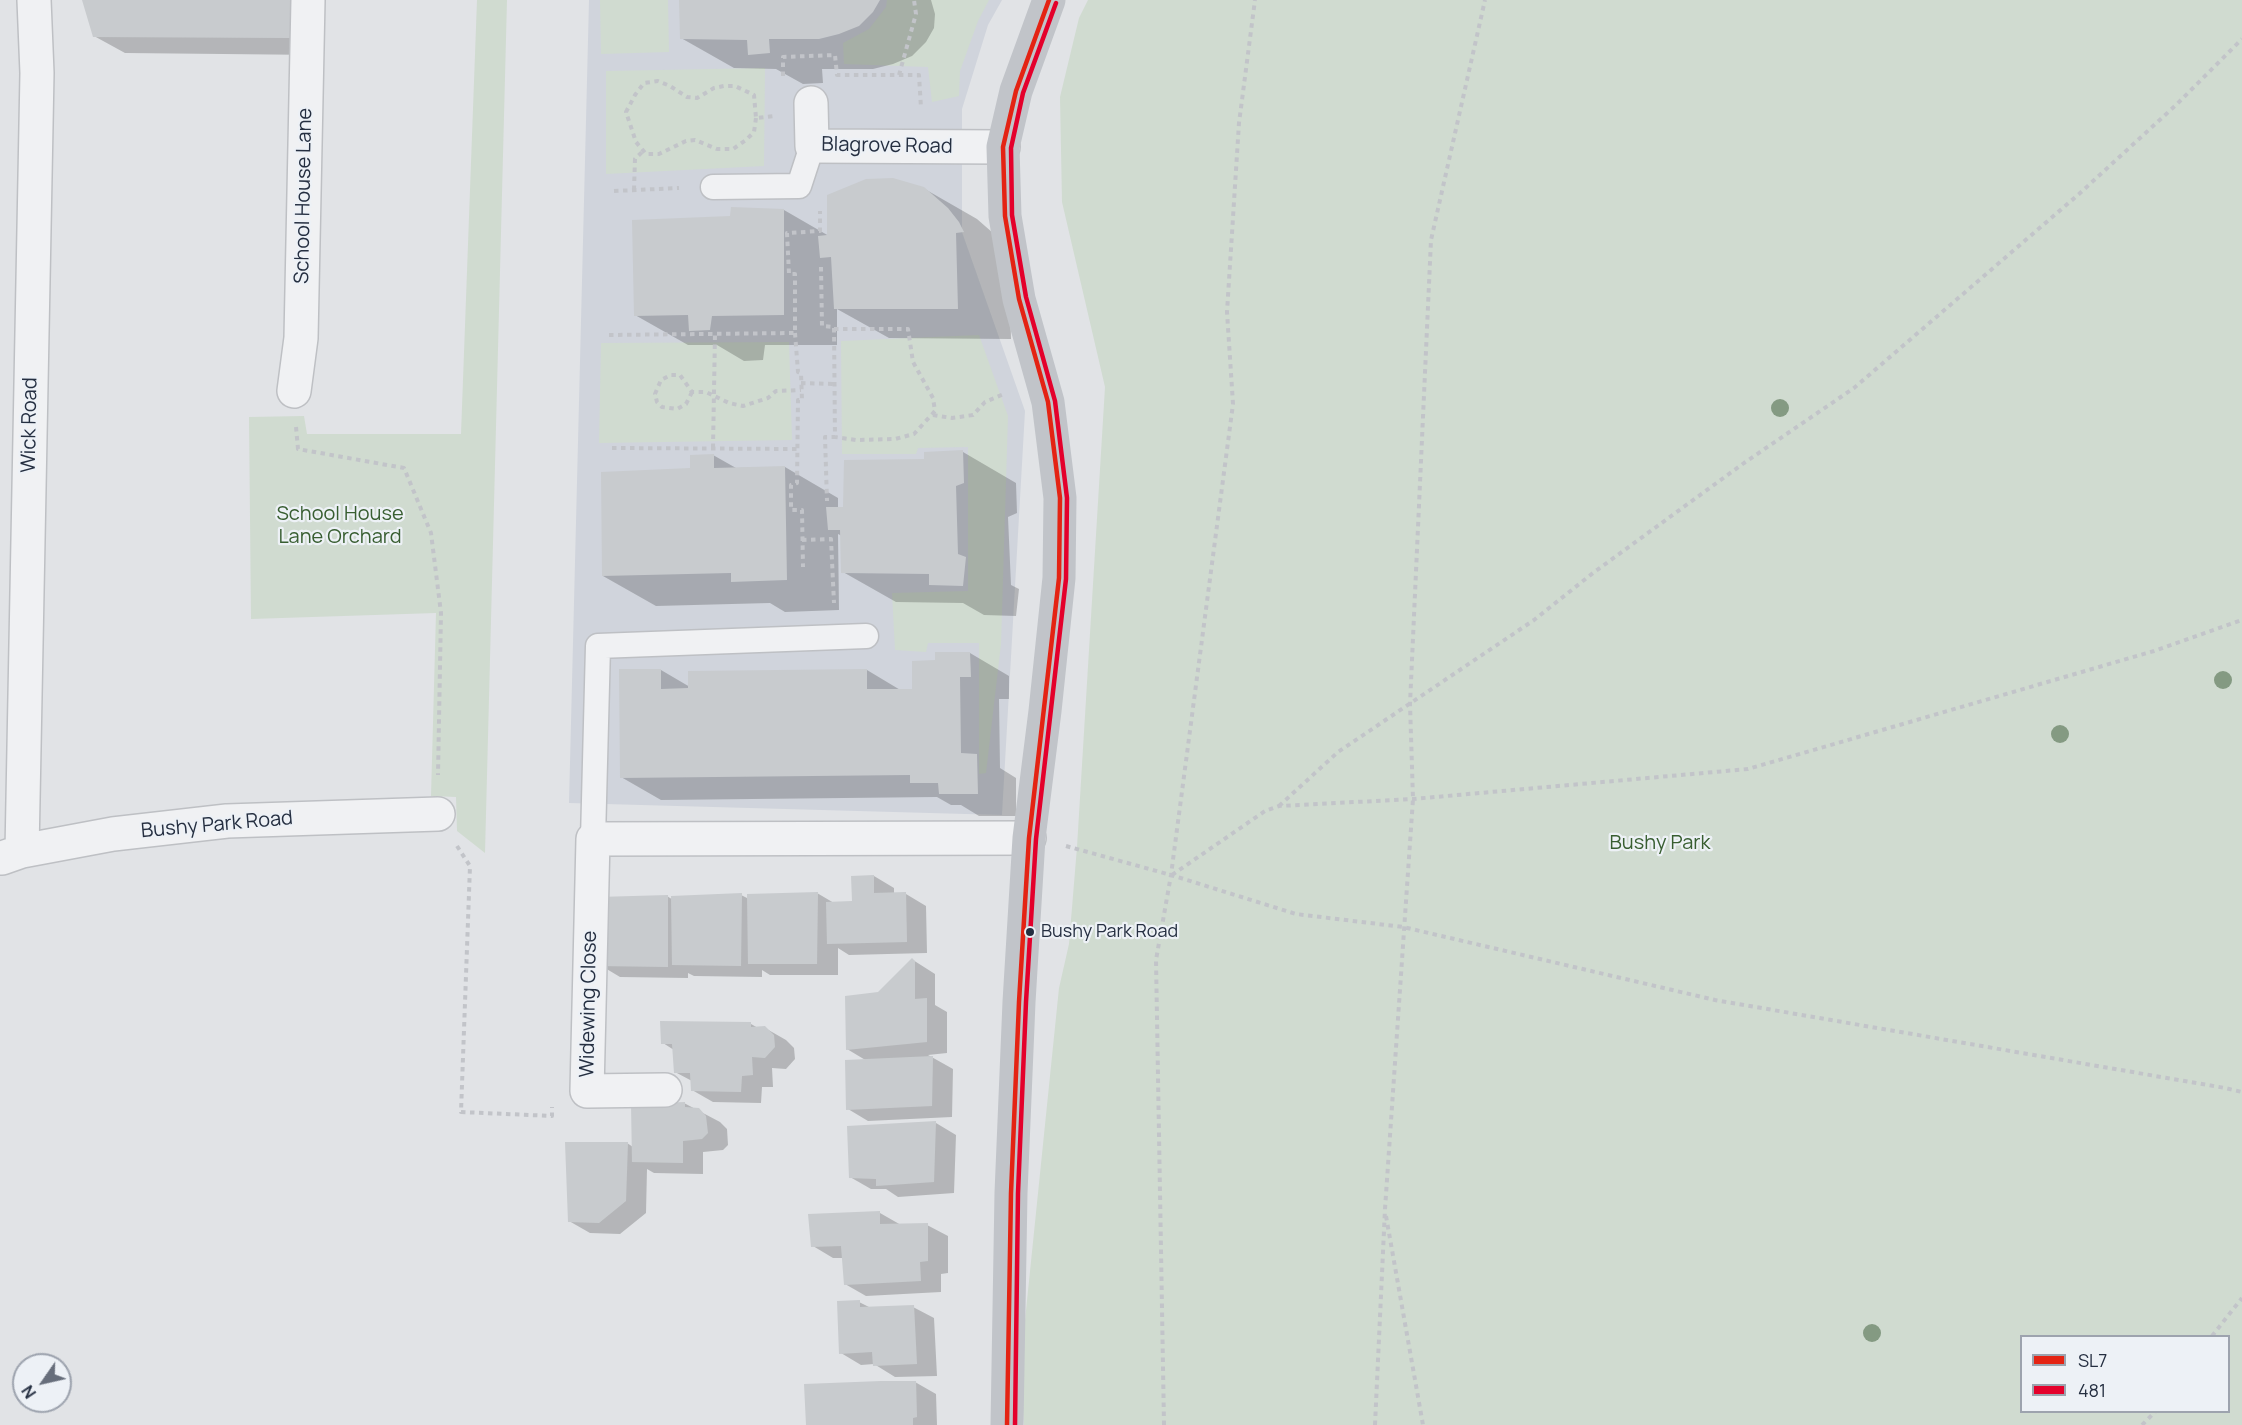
<!DOCTYPE html>
<style>
body{margin:0}
#map{position:relative;width:2242px;height:1425px;overflow:hidden;background:#e1e3e6;font-family:Manrope,sans-serif}
canvas{display:block}
.legend{position:absolute;left:2020px;top:1335px;width:210px;height:78px;box-sizing:border-box;background:#edf1f6;border:2px solid #9da3ae;margin:0;padding:8px 10px;list-style:none;font-size:18px;color:#252f41}
.legend li{display:flex;align-items:center;gap:12px;height:30px}
.legend b{width:30px;border:2px solid #9da3ae}
.north{position:absolute;left:12px;top:1353px;width:60px;height:60px;box-sizing:border-box;background:#edf1f6;border:2px solid #9da3ae;border-radius:50%;rotate:236deg;font-size:16px;font-weight:700;line-height:24px;text-align:center;color:#252f41}
.north::after{content:'';display:block;margin:auto;width:21px;height:27px;background:#676e7b;clip-path:polygon(50% 0,100% 100%,50% 72%,0 100%)}
</style>
<div id="map">
<canvas width="2242" height="1425"></canvas>
<ul class="legend">
<li><b style="height:8px;background:#e42313"></b>SL7</li>
<li><b style="height:8px;background:#e4002b"></b>481</li>
</ul>
<div class="north">N</div>
</div>
<script>
const context = document.querySelector('canvas').getContext('2d');
context.lineJoin = 'round';
function fill(path, color) {
  context.fillStyle = color;
  context.fill(path, 'evenodd');
}
function poly(rows) {
  const path = new Path2D();
  for (const r of rows) {
    path.moveTo(r[0], r[1]);
    for (let i = 2; i < r.length; i += 2) path.lineTo(r[i], r[i + 1]);
  }
  return path;
}
function trace(path, color, width, dash) {
  context.strokeStyle = color;
  context.lineWidth = width;
  context.lineCap = dash ? 'butt' : 'round';
  context.setLineDash(dash || []);
  context.stroke(path);
}
function write(font, color, halo, rows, align = 'center') {
  context.font = font + ' Manrope,sans-serif';
  context.lineWidth = 4.5;
  context.setLineDash([]);
  context.textBaseline = 'middle';
  context.strokeStyle = halo;
  context.fillStyle = color;
  for (const [text, x, y, turn = 0] of rows) {
    context.save();
    context.translate(x, y);
    context.rotate((+turn || 0) * Math.PI / 180);
    context.textAlign = isNaN(turn) ? turn : align;
    if (halo) context.strokeText(text, 0, 0);
    context.fillText(text, 0, 0);
    context.restore();
  }
}
const built = poly([
 [589,0,1002,0,988,25,962,109,962,232,1025,411,1002,815,569,803]
]);
const green = poly([
 [477,0,507,0,485,853,457,831,456,797,431,796,436,613,251,619,249,417,304,416,307,434,461,434],
 [600,0,668,0,669,52,601,54],
 [887,0,989,0,978,21,960,71,959,96,932,102,928,67,844,64,843,43,869,29,886,7],
 [1088,0,2242,0,2242,1425,1024,1425,1020,1369,1059,988,1069,944,1077,847,1105,387,1062,202,1060,97,1079,18],
 [2022,1336,2228,1336,2228,1412,2022,1412],
 [765,68,764,166,606,174,606,71],
 [979,335,1008,416,1001,644,986,773,979,774,979,643,928,643,926,652,895,650,892,593,968,591,968,447,918,448,916,454,842,454,841,341],
 [789,342,792,440,599,443,601,343]
]);
const shadow = poly([
 [83,0,320,0,320,55,125,53,94,36],
 [681,0,931,0,935,14,934,28,926,42,912,56,893,64,873,69,822,69,823,83,803,84,776,69,734,68,681,38],
 [923,188,977,219,1001,240,1009,262,1011,339,889,338,837,309,837,345,765,345,763,360,744,361,717,345,688,345,635,315,731,217,784,210,829,236],
 [963,452,1016,483,1017,513,1008,517,1011,585,1019,589,1016,616,984,615,963,603,896,602,843,572,842,536,838,534,839,610,785,612,770,603,656,606,603,576,692,470,713,455,736,468,785,467,838,498,838,508,845,509,926,461],
 [970,653,1009,676,1009,699,999,699,1000,768,1016,778,1016,816,979,816,961,805,951,805,937,797,661,800,621,777,661,670,690,687,867,670,902,691,914,691,936,662],
 [874,876,894,888,894,894,906,894,926,906,927,953,849,955,838,948,838,975,770,975,762,970,762,977,694,976,688,973,688,978,620,977,600,965,667,896,673,900,741,895,749,899,817,893,834,903,853,902],
 [913,960,935,974,935,1005,947,1012,947,1053,928,1055,953,1069,952,1117,868,1121,848,1109,867,1061,847,1049,879,994],
 [751,1024,758,1028,765,1028,786,1040,794,1048,795,1059,786,1069,772,1068,773,1087,762,1087,761,1103,713,1102,692,1090,692,1081,675,1072,674,1050,663,1043],
 [684,1103,720,1122,727,1129,728,1145,723,1150,703,1152,703,1174,654,1173,647,1169,646,1213,620,1234,590,1233,569,1221,627,1143,633,1147],
 [936,1123,956,1135,954,1193,898,1197,886,1189,871,1189,850,1177],
 [880,1213,901,1225,927,1225,948,1236,948,1273,941,1274,941,1292,866,1296,845,1284,843,1258,833,1258,813,1246],
 [859,1302,871,1308,913,1307,934,1318,937,1376,895,1377,874,1364,861,1365,841,1353],
 [915,1382,936,1394,937,1425,808,1425]
]);
const building = poly([
 [82,0,290,0,290,38,93,37],
 [679,0,880,0,873,12,859,26,839,34,819,39,769,39,770,53,748,55,747,40,680,39],
 [893,178,924,187,948,208,959,222,964,232,956,233,958,309,834,309,831,257,820,258,818,236,827,235,827,195,866,179],
 [731,207,784,209,784,315,712,316,710,330,689,331,688,315,634,316,632,220,730,216],
 [963,450,964,483,956,486,958,554,966,557,963,586,929,585,929,574,841,573,840,530,828,530,826,507,843,507,844,460,924,459,924,452],
 [714,454,714,468,785,466,787,580,731,582,731,573,602,576,601,472,690,468,690,455],
 [935,652,970,652,971,677,960,677,961,753,977,754,978,794,939,794,938,783,910,783,910,775,620,778,619,669,661,669,661,689,688,688,688,671,867,669,867,689,912,689,912,661,935,660],
 [874,875,874,893,906,892,907,942,827,944,826,902,852,901,851,876],
 [818,892,817,964,748,964,747,894],
 [742,893,741,966,672,965,671,896],
 [668,895,668,967,598,966,598,897],
 [912,958,915,961,915,999,927,998,927,1042,846,1050,845,996,878,992],
 [660,1021,751,1022,751,1027,765,1026,774,1035,775,1047,765,1058,752,1057,753,1075,742,1076,741,1092,691,1091,690,1073,674,1073,672,1044,661,1044],
 [933,1056,932,1106,846,1110,845,1060],
 [685,1102,685,1107,699,1108,706,1116,708,1133,702,1139,683,1141,683,1163,632,1162,631,1104],
 [936,1121,934,1182,876,1186,876,1179,849,1178,847,1126],
 [565,1142,628,1142,626,1201,599,1223,568,1222],
 [880,1211,880,1224,928,1223,928,1261,920,1262,921,1281,844,1285,841,1246,811,1247,808,1214],
 [860,1300,860,1307,914,1305,917,1364,873,1366,872,1352,839,1354,837,1301],
 [881,1381,916,1381,917,1417,913,1418,913,1425,806,1425,804,1384]
]);
const path = poly([
 [899,75,916,14,914,0],
 [783,76,783,57,835,55,837,75,919,75,921,108],
 [756,118,754,132,746,140,733,149,717,149,695,140,686,141,659,154,646,154,636,142,626,112,635,95,644,83,658,81,670,86,687,97,697,98,714,88,724,86,735,86,754,95,756,118,774,116],
 [634,190,635,159,643,151],
 [614,191,679,188],
 [821,267,822,326,834,327,835,437,825,437,827,501],
 [834,329,908,329,913,362,933,398,935,411,914,434,895,439,856,440,835,437],
 [795,333,798,372,801,373,802,400,798,400,797,483,791,485,791,510,802,510,803,567],
 [609,335,795,333,795,274,789,274,787,233,820,231,820,211],
 [801,383,835,384],
 [692,392,686,404,677,409,662,407,657,402,655,394,661,380,671,375,680,375,692,392,706,392,729,403,743,406,768,398,776,391,801,390],
 [933,415,952,418,973,415,985,402,1006,393],
 [296,427,298,449,404,468,431,533,441,613,438,775],
 [612,448,797,449],
 [713,448,715,334],
 [802,540,831,539,834,603],
 [1279,806,1338,752,1534,620,1593,573,1744,463,1854,388,2079,194,2176,105,2242,39],
 [457,846,470,866,461,1112,552,1116,552,1107],
 [1066,846,1171,875,1296,914,1403,927,1715,1000,2225,1088,2242,1092],
 [1172,875,1265,811,1279,806,1413,799,1748,769,2154,651,2242,620],
 [1386,1216,1423,1425],
 [2212,1336,2242,1298],
 [1164,1425,1156,960,1171,875,1233,404,1227,312,1239,123,1255,0],
 [1375,1425,1385,1209,1413,799,1410,704,1431,240,1485,0],
 [2142,1425,2155,1412]
]);
const lane = poly([
 [713,187,799,186,812,146],
 [593,839,598,646,866,636]
]);
const street = poly([
 [811,103,812,146,1003,147],
 [294,391,301,338,308,0],
 [22,851,37,73,34,0],
 [2,858,22,851,113,834,227,821,438,814],
 [665,1090,587,1091,593,839,1029,838]
]);
const secondary = poly([
 [1007,1425,1011,1193,1019,1002,1029,838,1045,711,1059,578,1060,498,1048,402,1019,299,1005,216,1003,147,1016,91,1049,0]
]);
const bus1 = poly([
 [1007,1425,1011,1193,1019,1002,1029,838,1059,578,1060,498,1048,402,1019,299,1005,216,1003,147,1016,91,1049,0]
]);
const bus2 = poly([
 [1015,1425,1018,1193,1026,1002,1036,839,1066,579,1067,498,1055,401,1026,297,1012,215,1011,148,1023,93,1056,3]
]);
const trees = [
 [1780,408],
 [2223,680],
 [2060,734],
 [1872,1333]
];
const markers = [
 [1030,932,5,"#252f41"]
];
const busNames = [
 ["Bushy Park Road",1041,932]
];
const streetNames = [
 ["Blagrove Road",887,146,1],
 ["School House Lane",304,196,-89],
 ["Wick Road",30,425,-89],
 ["Bushy Park Road",217,825,-5],
 ["Widewing Close",589,1004,-89]
];
const parkNames = [
 ["School House",340,514],
 ["Lane Orchard",340,537],
 ["Bushy Park",1660,843]
];
fill(built, '#d0d4dc');
fill(green, '#d0dbd0');
fill(shadow, '#0003');
fill(building, '#c8cbce');
trace(lane, '#bec0c4', 27);
trace(street, '#bec0c4', 36);
trace(path, '#c2c4c9', 4, [4.5, 4.5]);
trace(lane, '#f0f1f3', 24);
trace(street, '#f0f1f3', 33);
trace(secondary, '#c1c4c9', 33);
trace(bus1, '#e42313', 4.5);
trace(bus2, '#e4002b', 4.5);
context.fillStyle = '#849a82';
for (const [x, y] of trees) {
  context.beginPath();
  context.arc(x, y, 9, 0, 2 * Math.PI);
  context.fill();
}
for (const [x, y, r, color] of markers) {
  const dot = new Path2D();
  dot.arc(x, y, r, 0, 2 * Math.PI);
  context.fillStyle = color;
  context.fill(dot);
  trace(dot, '#edf1f6', 2);
}
write('18px', '#252f41', '#edf1f6', busNames, 'left');
write('20px', '#252f41', '#edf1f6', streetNames);
write('20px', '#385e31', '#edf1f6', parkNames);
</script>
